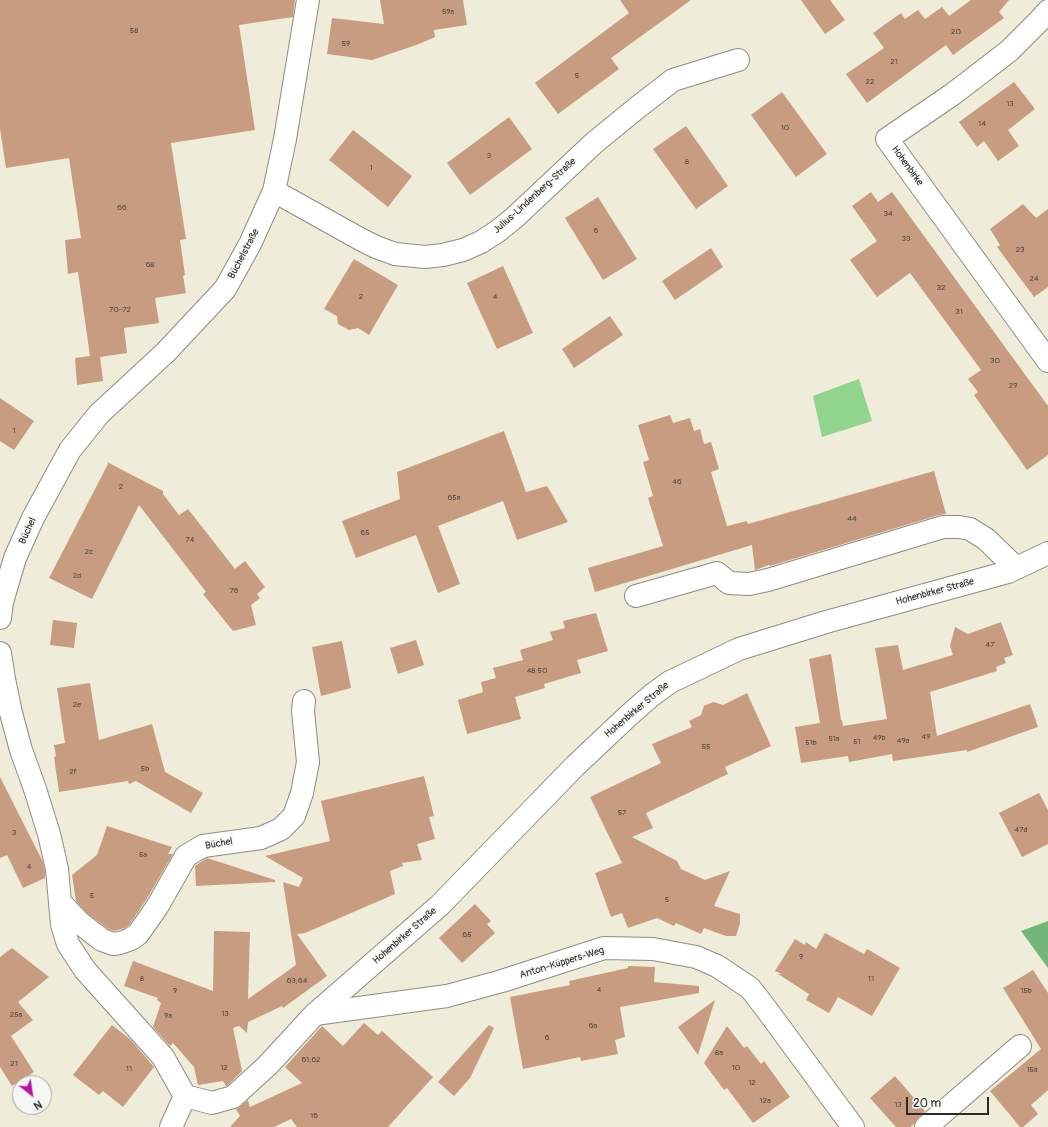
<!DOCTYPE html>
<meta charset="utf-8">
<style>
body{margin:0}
#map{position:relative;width:1048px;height:1127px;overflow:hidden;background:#efecda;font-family:Pangolin,sans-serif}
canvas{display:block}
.north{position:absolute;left:12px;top:1075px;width:40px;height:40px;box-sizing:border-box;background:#f6f6f2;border:1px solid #a5a5a2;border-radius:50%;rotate:150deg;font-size:11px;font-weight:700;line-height:16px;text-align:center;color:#2b2b2b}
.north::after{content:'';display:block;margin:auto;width:14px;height:18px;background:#b5179e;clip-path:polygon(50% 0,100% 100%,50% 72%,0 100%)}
.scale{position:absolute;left:906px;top:1097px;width:83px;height:18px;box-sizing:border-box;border:2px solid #2b2b2b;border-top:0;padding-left:5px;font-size:12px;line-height:14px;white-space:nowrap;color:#2b2b2b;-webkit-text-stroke:3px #f6f6f2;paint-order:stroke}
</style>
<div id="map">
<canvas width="1048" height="1127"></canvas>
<div class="north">N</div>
<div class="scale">20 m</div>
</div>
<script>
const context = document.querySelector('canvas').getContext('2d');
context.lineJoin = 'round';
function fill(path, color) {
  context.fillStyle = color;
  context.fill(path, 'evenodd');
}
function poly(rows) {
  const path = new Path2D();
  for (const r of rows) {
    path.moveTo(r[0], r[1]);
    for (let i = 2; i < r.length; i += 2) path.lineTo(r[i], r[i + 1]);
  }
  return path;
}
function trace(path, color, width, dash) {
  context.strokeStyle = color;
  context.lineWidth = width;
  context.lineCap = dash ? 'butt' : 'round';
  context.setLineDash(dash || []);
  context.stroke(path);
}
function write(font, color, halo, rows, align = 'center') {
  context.font = font + ' Pangolin,sans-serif';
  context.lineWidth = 3;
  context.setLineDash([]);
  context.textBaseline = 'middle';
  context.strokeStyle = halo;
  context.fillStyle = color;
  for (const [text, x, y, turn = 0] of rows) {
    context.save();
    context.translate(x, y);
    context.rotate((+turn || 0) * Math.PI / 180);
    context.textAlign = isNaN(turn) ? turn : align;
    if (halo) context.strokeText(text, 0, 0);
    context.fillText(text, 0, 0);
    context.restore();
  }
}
const green = poly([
 [859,379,872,421,822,437,813,396]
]);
const forest = poly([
 [1048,921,1048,968,1021,931]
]);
const building = poly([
 [0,0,295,0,293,17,239,25,255,130,171,143,186,239,180,240,185,275,183,276,186,293,155,298,159,323,124,328,127,353,100,357,103,381,77,385,75,358,90,356,78,272,68,274,65,240,81,238,69,158,6,168,0,129],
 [380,0,463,0,467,25,434,30,435,37,419,44,372,60,327,54,332,18,384,24],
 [620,0,691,0,611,58,619,69,558,114,535,83,629,13],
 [801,0,830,0,845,20,825,34],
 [971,0,1009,0,999,12,1004,18,953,55,946,45,867,103,846,74,884,48,873,33,901,13,905,19,918,10,925,19,942,7,949,16],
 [1014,82,1035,109,1008,130,1019,146,998,161,984,141,977,147,959,122],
 [782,92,827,154,796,177,751,115],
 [509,117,532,149,470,195,447,163],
 [686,126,728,186,696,209,653,149],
 [353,130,412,176,388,207,329,160],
 [871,192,878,202,892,192,1048,406,1048,455,1027,470,974,395,978,392,968,379,981,370,910,273,877,297,850,260,877,241,852,206],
 [598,197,637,259,603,280,565,218],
 [1023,204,1036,218,1048,209,1048,287,1034,297,997,247,1000,245,990,229],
 [711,248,723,267,675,300,662,281],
 [354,259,398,285,369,335,358,328,349,330,338,324,337,316,324,309],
 [503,266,533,333,497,349,467,283],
 [610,316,623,335,574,368,562,349],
 [0,398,34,421,14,450,0,441],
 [670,415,673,423,690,418,694,431,700,429,704,444,711,442,719,469,711,472,727,526,747,521,748,524,934,471,946,514,939,515,770,566,769,565,755,570,752,545,595,592,588,568,663,546,648,498,653,496,643,462,649,460,638,425],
 [504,431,526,492,547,486,568,522,517,540,503,501,438,526,460,584,438,593,416,535,356,558,342,521,400,499,397,472],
 [107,462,163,491,163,494,179,515,188,509,235,569,245,561,265,587,257,594,260,598,251,605,256,625,233,631,203,594,206,592,139,505,92,599,49,578,108,464],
 [596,613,608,651,577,660,581,673,544,684,545,688,515,697,521,719,467,734,458,700,483,692,481,682,496,678,493,668,523,660,520,650,553,640,550,632,565,628,563,621],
 [53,620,77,623,74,648,50,645],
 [1001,622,1013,655,1004,658,1006,663,996,667,997,671,930,692,937,736,1030,704,1038,727,967,752,967,750,893,761,892,754,849,762,848,756,801,763,795,727,820,723,809,659,831,654,841,720,842,720,843,726,887,719,875,648,898,645,903,670,953,655,950,646,955,627,968,634],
 [416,640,424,665,398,674,390,648],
 [342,641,351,688,321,696,312,647],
 [90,683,99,740,152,724,165,772,203,793,191,813,136,781,129,784,128,781,59,792,54,757,56,756,54,745,65,743,57,688],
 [747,693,771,746,725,767,728,774,646,813,653,828,632,837,677,861,681,869,705,880,730,871,714,906,740,914,740,923,736,936,726,936,704,928,701,934,676,923,674,926,657,918,628,928,622,913,611,917,595,873,622,863,590,797,661,763,652,744,692,727,689,721,701,715,704,706,713,702,723,705],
 [424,776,434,816,429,817,435,839,417,844,422,860,402,863,403,866,390,871,395,894,305,933,297,934,327,976,283,1008,282,1006,248,1022,247,1033,239,1026,233,1028,242,1071,227,1086,226,1086,223,1081,198,1085,194,1067,173,1043,170,1046,153,1027,161,1003,157,1000,158,998,124,986,133,961,213,991,214,931,250,932,248,999,296,965,283,882,299,887,303,878,265,856,330,841,321,801],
 [0,777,43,862,45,871,45,878,23,888,7,855,0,858],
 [1039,793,1048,810,1048,844,1022,857,999,813],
 [107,826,172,847,168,854,173,854,146,900,129,925,125,928,114,931,108,929,88,914,76,901,72,875,97,855],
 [207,858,275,880,275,882,196,886,195,866],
 [475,904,491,921,487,924,495,933,462,963,439,938],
 [825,933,864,954,867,949,900,968,872,1016,838,997,829,1013,806,1000,809,994,778,974,782,974,775,971,795,939,805,945,806,942,816,949],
 [12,948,49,977,18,1002,33,1020,11,1036,34,1072,12,1086,0,1067,0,957],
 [628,966,655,967,654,982,699,986,699,993,620,1007,625,1037,615,1040,618,1054,581,1061,580,1057,523,1069,510,997,570,985,569,981,628,968],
 [1033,970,1048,993,1048,1090,1031,1105,1038,1114,1023,1127,1020,1127,990,1091,1041,1049,1003,988],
 [715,1000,698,1055,678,1027],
 [364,1023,378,1035,382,1031,433,1077,388,1127,297,1127,291,1119,274,1127,230,1127,240,1116,236,1109,241,1106,248,1100,250,1107,302,1083,285,1067,322,1026,343,1046],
 [112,1025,131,1040,154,1067,123,1107,103,1091,99,1095,73,1075],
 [489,1025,494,1028,470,1078,454,1096,438,1082],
 [727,1026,744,1048,747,1046,761,1064,764,1061,790,1097,753,1123,727,1088,724,1090,704,1063],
 [895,1076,925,1111,918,1118,914,1124,910,1127,896,1127,870,1098]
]);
const minor = poly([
 [1048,11,1040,20,1009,51,953,94,887,139,1048,361],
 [274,191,360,239,376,247,395,254,425,257,443,255,463,250,481,242,498,231,514,218,594,143,638,107,673,80,738,60],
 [636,596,717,573,729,583,749,584,768,580,943,527,959,527,970,529,986,539,1016,568],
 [0,618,2,602,15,558,33,518,70,450,99,414,166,352,225,289,250,244,274,191,285,139,308,0],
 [0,653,4,679,11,713,21,750,35,789,49,834,57,869,62,925,68,944,85,970,163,1057,185,1096,212,1103,233,1097,268,1065,315,1014,440,905,575,766,628,716,652,695,670,682,739,649,826,622,1008,572,1048,553],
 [60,902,80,923,102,940,113,944,120,943,131,939,138,934,157,907,186,856,203,846,261,838,281,829,294,816,302,793,308,762,303,711,304,701],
 [315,1014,447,996,502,981,604,948,653,949,696,957,717,966,750,988,767,1010,853,1127],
 [171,1127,185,1096],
 [926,1127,1020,1046]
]);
const numberNames = [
 ["59a",448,12],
 ["58",134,31],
 ["20",956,32],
 ["59",346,44],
 ["21",894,62],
 ["5",577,76],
 ["22",870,82],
 ["13",1010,104],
 ["14",982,124],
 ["10",785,128],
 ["3",489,156],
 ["8",687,162],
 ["1",371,168],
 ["66",122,208],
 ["34",888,214],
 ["6",596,231],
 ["33",906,239],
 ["23",1020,250],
 ["68",150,265],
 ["24",1034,279],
 ["32",941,288],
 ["2",361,297],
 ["4",495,297],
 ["70-72",120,310],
 ["31",959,312],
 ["30",995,361],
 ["29",1013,386],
 ["1",14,431],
 ["46",677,482],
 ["2",121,487],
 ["65a",454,498],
 ["44",852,519],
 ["65",365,533],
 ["74",190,540],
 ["2c",89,552],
 ["2d",77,576],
 ["76",234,591],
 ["47",990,645],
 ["48;50",537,671],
 ["2e",77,705],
 ["49",926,737],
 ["49b",879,738],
 ["51a",834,739],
 ["49a",903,741],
 ["51",857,742],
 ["51b",811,743],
 ["55",706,747],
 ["5b",145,769],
 ["2f",73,772],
 ["57",622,813],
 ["47d",1021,830],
 ["3",14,833],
 ["5a",143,855],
 ["4",29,867],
 ["5",92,896],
 ["5",667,900],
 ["65",467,935],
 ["9",801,957],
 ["8",142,979],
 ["11",871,979],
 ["63;64",297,981],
 ["4",599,990],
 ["9",175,991],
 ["15b",1026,991],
 ["13",225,1014],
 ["25a",16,1015],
 ["9a",168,1016],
 ["6a",593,1026],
 ["6",547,1038],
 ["8a",719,1053],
 ["61;62",311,1060],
 ["21",14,1064],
 ["12",224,1068],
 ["10",736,1068],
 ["11",129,1069],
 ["15a",1032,1070],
 ["12",752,1083],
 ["12a",765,1101],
 ["13",898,1105],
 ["16",314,1116]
];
const streetNames = [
 ["Hohenbirke",907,166,54],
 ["Julius-Lindenberg-Straße",535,196,-42],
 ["Büchelstraße",244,254,-62],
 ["Büchel",28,531,-66],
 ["Hohenbirker Straße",935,592,-15],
 ["Hohenbirker Straße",637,710,-40],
 ["Büchel",219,844,-10],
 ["Hohenbirker Straße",405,936,-41],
 ["Anton-Küppers-Weg",562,963,-17]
];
fill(green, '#90d48d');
fill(forest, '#74b678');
fill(building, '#c89c80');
trace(minor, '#8d8c82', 24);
trace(minor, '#fff', 22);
write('8px', '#524740', null, numberNames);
write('10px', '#2b2b2b', '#f6f6f2', streetNames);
</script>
